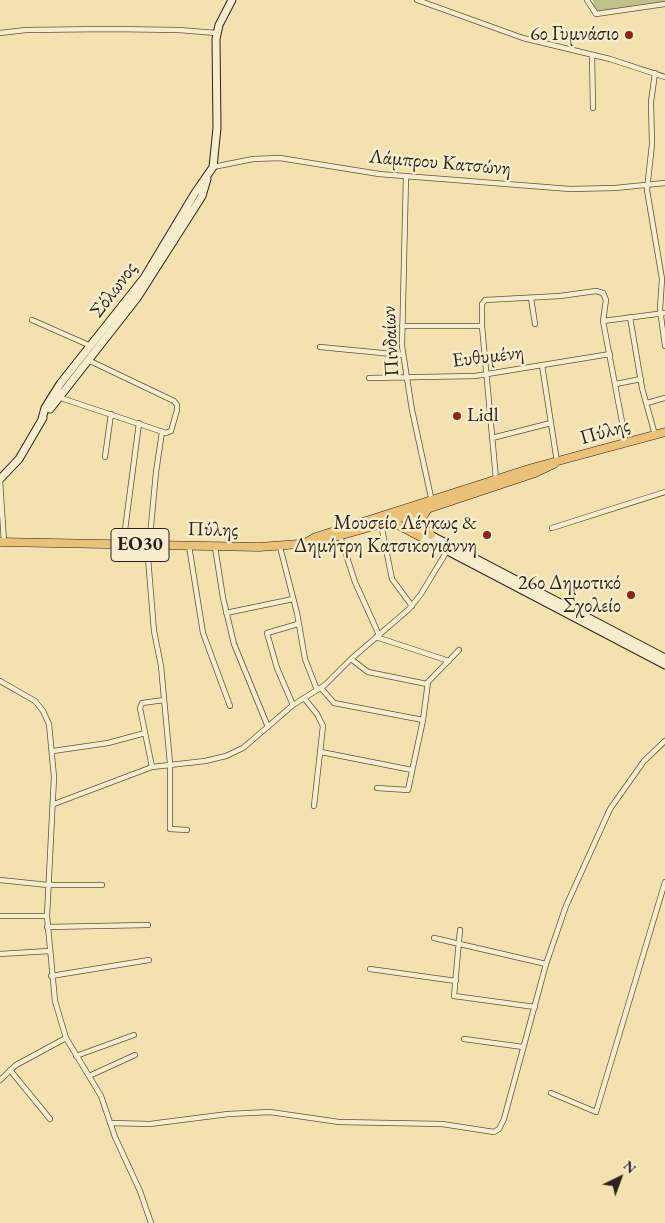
<!DOCTYPE html>
<meta charset="utf-8">
<style>
body{margin:0}
#map{position:relative;width:665px;height:1223px;overflow:hidden;background:#f3e2b0;font-family:"EB Garamond",serif}
canvas{display:block}
.north{position:absolute;left:595px;top:1153px;width:50px;height:50px;-webkit-text-stroke:4px #f7eccc;paint-order:stroke;rotate:42deg;font-size:14px;font-weight:700;line-height:20px;text-align:center;color:#2d221b}
.north::after{content:'';display:block;margin:auto;width:18px;height:22px;background:#2d221b;clip-path:polygon(50% 0,100% 100%,50% 72%,0 100%)}
</style>
<div id="map">
<canvas width="665" height="1223"></canvas>
<div class="north">N</div>
</div>
<script>
const context = document.querySelector('canvas').getContext('2d');
context.lineJoin = 'round';
function fill(path, color) {
  context.fillStyle = color;
  context.fill(path, 'evenodd');
}
function poly(rows) {
  const path = new Path2D();
  for (const r of rows) {
    path.moveTo(r[0], r[1]);
    for (let i = 2; i < r.length; i += 2) path.lineTo(r[i], r[i + 1]);
  }
  return path;
}
function trace(path, color, width, dash) {
  context.strokeStyle = color;
  context.lineWidth = width;
  context.lineCap = dash ? 'butt' : 'round';
  context.setLineDash(dash || []);
  context.stroke(path);
}
function write(font, color, halo, rows, align = 'center') {
  context.font = font + ' "EB Garamond",serif';
  context.lineWidth = 5;
  context.setLineDash([]);
  context.textBaseline = 'middle';
  context.strokeStyle = halo;
  context.fillStyle = color;
  for (const [text, x, y, turn = 0] of rows) {
    context.save();
    context.translate(x, y);
    context.rotate((+turn || 0) * Math.PI / 180);
    context.textAlign = isNaN(turn) ? turn : align;
    if (halo) context.strokeText(text, 0, 0);
    context.fillText(text, 0, 0);
    context.restore();
  }
}
const green = poly([
 [593,0,665,0,665,1,595,12]
]);
const street = poly([
 [417,0,523,38,610,59,665,77],
 [587,0,596,14,665,4],
 [0,33,26,30,110,29,179,30,216,33],
 [592,55,593,108],
 [655,73,651,102,652,144,647,190,662,279,660,309,665,346],
 [213,167,253,159,280,158,379,174,570,189,615,188,665,183],
 [406,176,402,346,412,410,432,502],
 [531,298,535,324],
 [630,317,642,388,655,435],
 [32,320,91,346],
 [603,321,665,313],
 [402,326,482,326],
 [320,347,403,355],
 [542,365,557,462],
 [369,378,475,376,610,354],
 [616,384,641,379],
 [58,397,166,433,171,431,177,410,177,405,174,401,88,360],
 [647,403,665,398],
 [162,432,156,472,148,558,154,631,161,666,170,763,170,829,187,830],
 [492,438,551,423],
 [105,457,111,414],
 [496,479,482,326,482,304,485,300,560,296,596,291,603,293,606,300,603,321,626,443],
 [0,480,4,542],
 [381,524,392,579,412,606],
 [552,528,665,492],
 [340,536,355,582,379,635],
 [123,545,139,423],
 [189,546,203,633,230,706],
 [215,547,223,598,234,644,268,727],
 [280,547,297,613,305,659,317,690],
 [226,613,293,599],
 [376,637,449,661],
 [351,659,368,672,427,684],
 [0,681,35,701,43,711,49,724,54,777,47,916,55,1001,66,1038,101,1096,115,1137,140,1191,151,1223],
 [321,688,334,703,423,720],
 [304,698,317,714,323,726,314,806],
 [293,705,277,668,267,633,298,624],
 [53,751,108,743,145,733],
 [321,752,412,770],
 [152,767,140,708,142,703,164,700],
 [377,788,408,790,423,720,428,682,459,650],
 [54,804,152,767,205,761,226,756,243,748,293,705,325,685,351,659,409,609,421,594,447,551],
 [0,880,48,885,102,885],
 [0,916,47,916],
 [47,927,148,925],
 [460,930,454,996,535,1007],
 [434,938,546,964],
 [0,954,49,951],
 [370,969,456,981],
 [51,976,149,960],
 [464,1039,523,1047],
 [76,1056,134,1035],
 [10,1070,50,1119],
 [89,1076,135,1055],
 [0,1080,16,1065,66,1038],
 [551,1093,596,1112,665,882],
 [110,1123,150,1124,228,1114,270,1112,339,1122,442,1124,494,1132,499,1129,504,1119,546,964,566,906,610,809,644,761,665,741]
]);
const secondary = poly([
 [50,409,137,298,202,196,207,179],
 [42,419,45,408,60,384,144,278,195,193,213,167,217,128,216,39,219,25,232,0],
 [0,479,19,459,43,418],
 [412,508,416,523,423,531,665,658],
 [407,510,411,527,419,536,665,665]
]);
const primary = poly([
 [427,510,421,520,423,527,431,535],
 [387,523,398,525,419,536],
 [0,542,259,547,313,543,385,523,535,473,554,464],
 [307,542,316,537,532,468,665,432]
]);
const markers = [
 [629,35,5,"#8f2418"],
 [457,416,5,"#8f2418"],
 [487,535,5,"#8f2418"],
 [631,595,5,"#8f2418"]
];
const shields = [
 [140,545,58]
];
const shieldNames = [
 ["ΕΟ30",140,545]
];
const poiNames = [
 ["6ο Γυμνάσιο",619,35],
 ["Lidl",467,416,"left"],
 ["Μουσείο Λέγκως &",477,524],
 ["Δημήτρη Κατσικογιάννη",477,547],
 ["26ο Δημοτικό",621,584],
 ["Σχολείο",621,607]
];
const streetNames = [
 ["Λάμπρου Κατσώνη",440,163,5],
 ["Σόλωνος",114,290,-53],
 ["Πινδαίων",391,341,-93],
 ["Ευθυμένη",488,357,-7],
 ["Πύλης",605,432,-16],
 ["Πύλης",213,530,1]
];
fill(green, '#bec289');
trace(street, '#5e5240', 6);
trace(secondary, '#2d221b', 9);
trace(primary, '#2d221b', 9);
trace(street, '#f7eccc', 4.5);
trace(secondary, '#f7eccc', 7);
trace(primary, '#eac178', 8);
for (const [x, y, r, color] of markers) {
  const dot = new Path2D();
  dot.arc(x, y, r, 0, 2 * Math.PI);
  context.fillStyle = color;
  context.fill(dot);
  trace(dot, '#f7eccc', 2);
}
for (const [x, y, w] of shields) {
  const box = new Path2D();
  box.roundRect(x - w / 2, y - 16.5, w, 33, 4);
  context.fillStyle = '#f7eccc';
  context.fill(box);
  trace(box, '#2d221b', 1);
}
write('bold 19px', '#2d221b', null, shieldNames);
write('20px', '#2d221b', '#f7eccc', poiNames, 'right');
write('20px', '#2d221b', '#f7eccc', streetNames);
</script>
